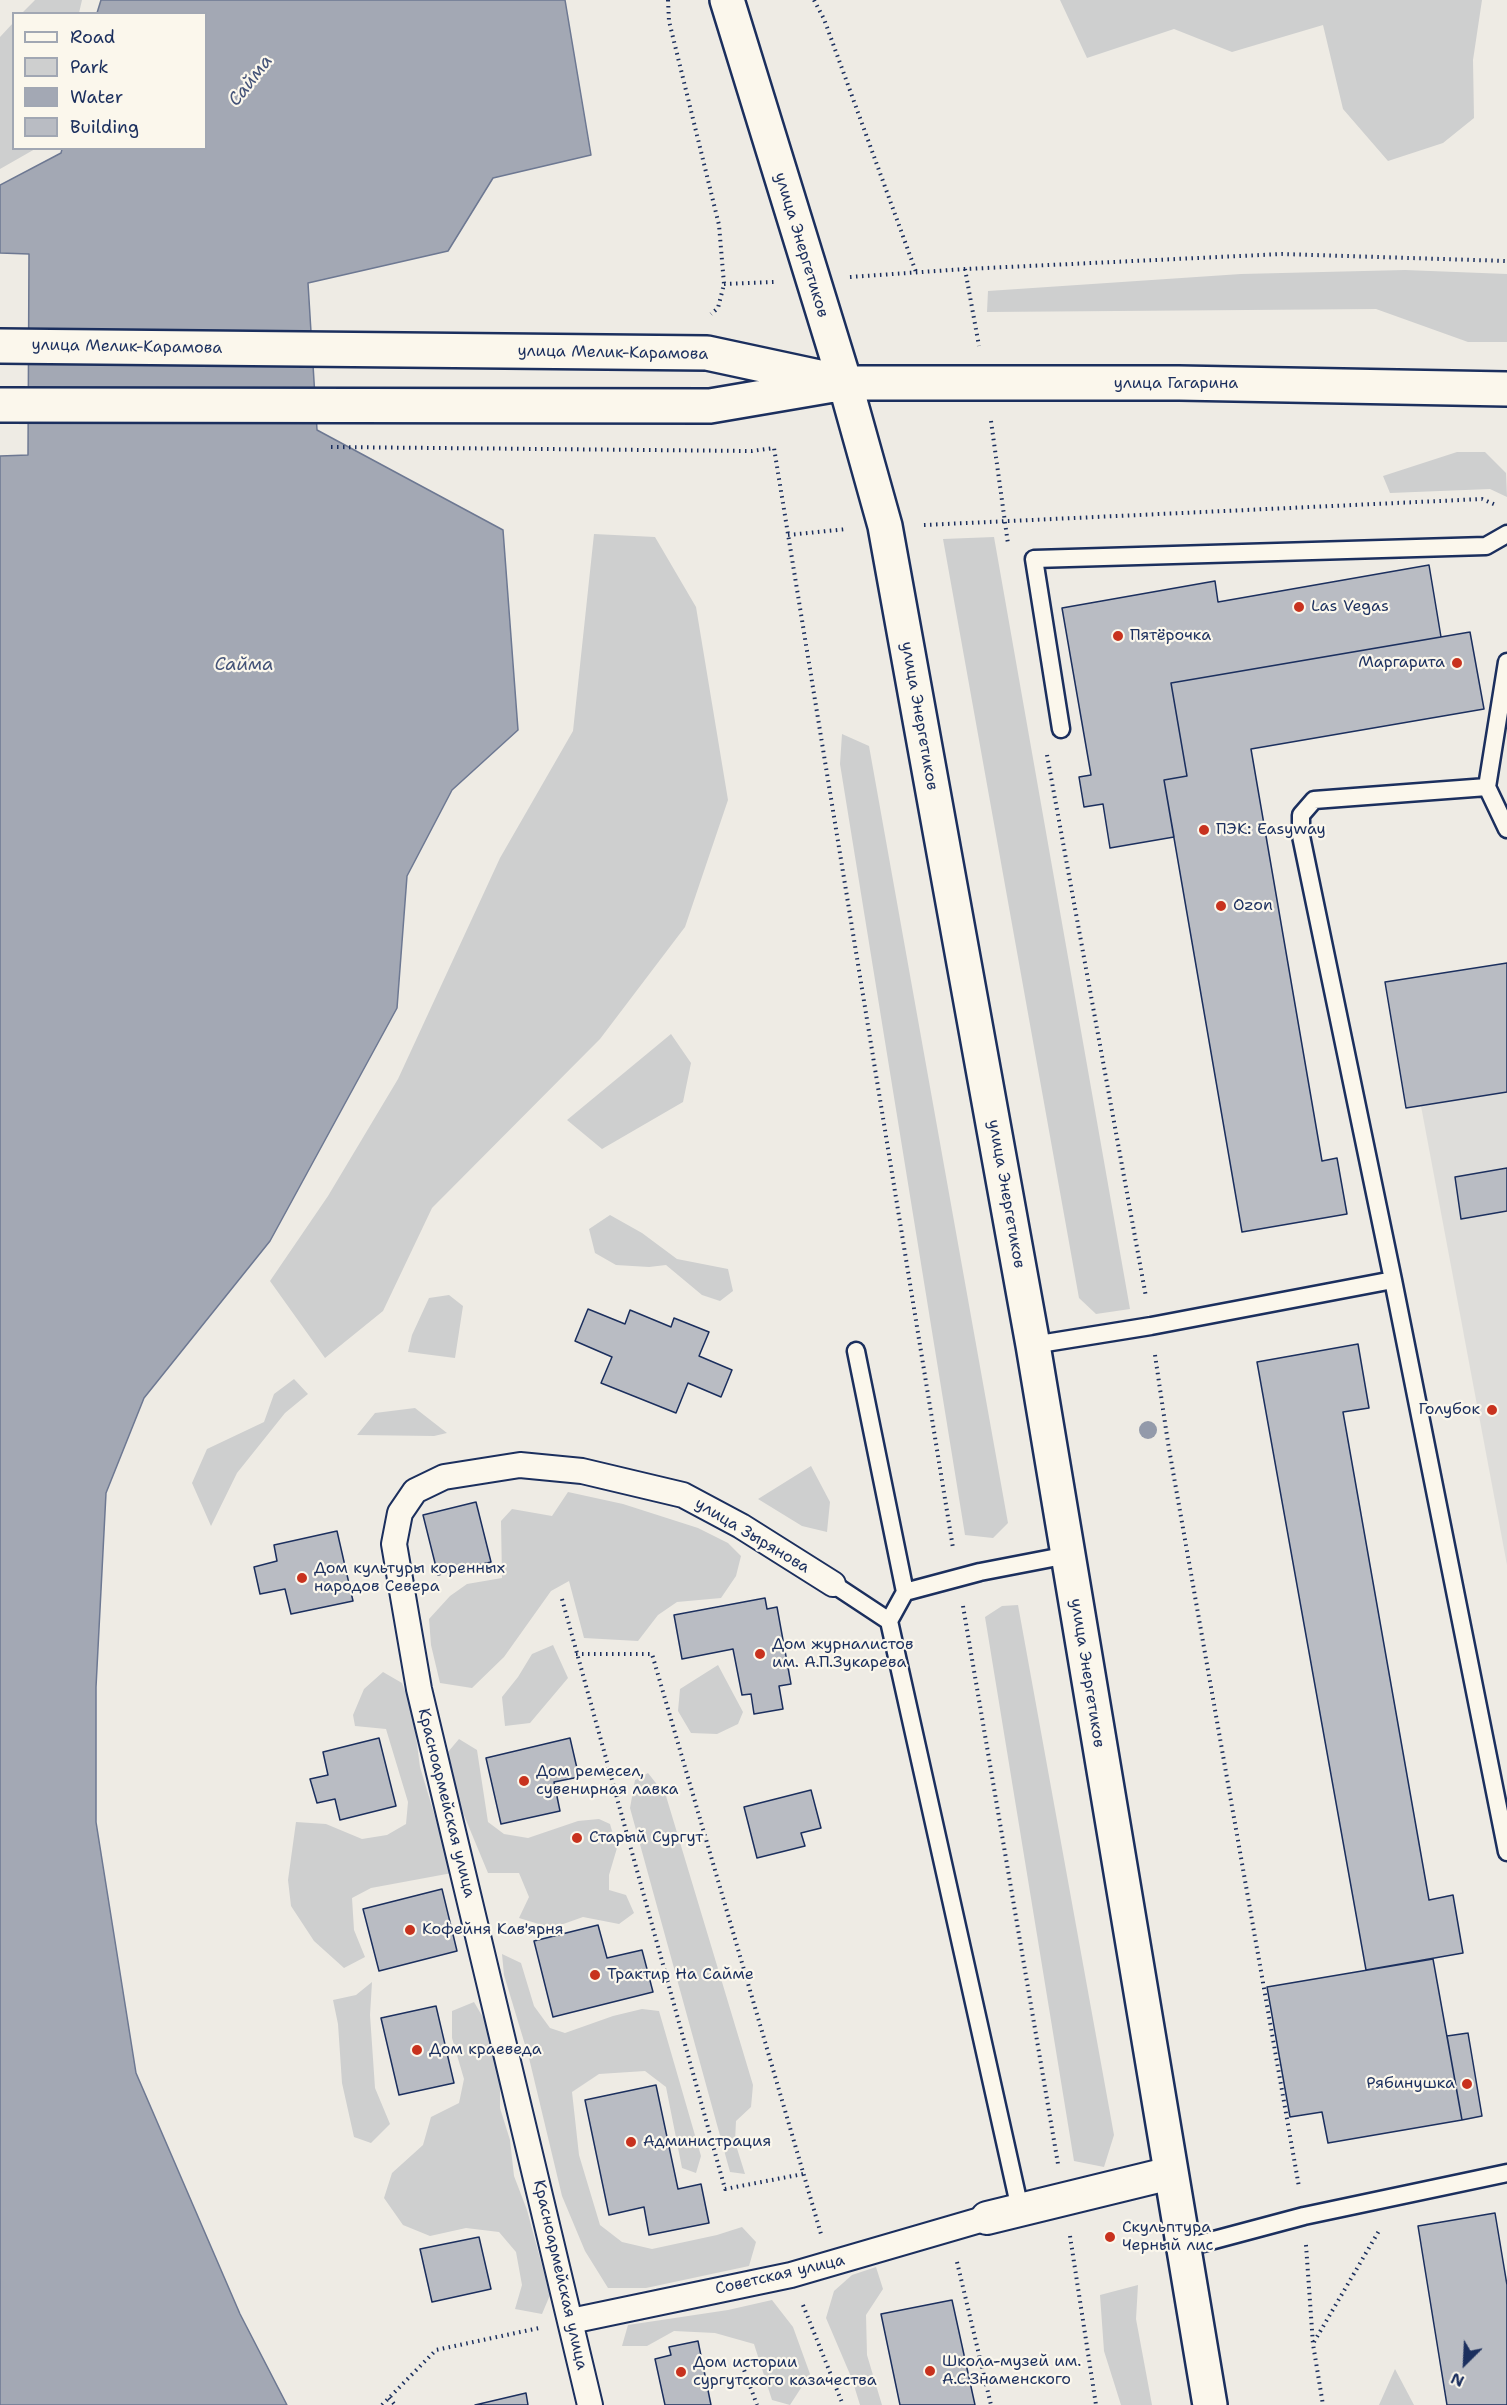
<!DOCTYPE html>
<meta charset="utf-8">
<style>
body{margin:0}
#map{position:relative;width:1507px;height:2405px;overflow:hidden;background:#eeebe4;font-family:"Shantell Sans",sans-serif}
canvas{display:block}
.legend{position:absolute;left:12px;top:12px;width:195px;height:138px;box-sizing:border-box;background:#fbf7ec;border:2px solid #a1a7b3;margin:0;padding:8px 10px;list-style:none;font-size:18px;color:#1b2f5e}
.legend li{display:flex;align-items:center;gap:12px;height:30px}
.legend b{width:30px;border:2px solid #a1a7b3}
.north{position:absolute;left:1435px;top:2333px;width:60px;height:60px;-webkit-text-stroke:4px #fbf7ec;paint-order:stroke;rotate:204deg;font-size:16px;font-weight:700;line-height:24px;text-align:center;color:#1b2f5e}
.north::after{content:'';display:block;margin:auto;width:21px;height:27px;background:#1b2f5e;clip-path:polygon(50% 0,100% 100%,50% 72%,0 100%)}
</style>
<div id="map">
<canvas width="1507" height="2405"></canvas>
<ul class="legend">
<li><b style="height:8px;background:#fbf7ec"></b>Road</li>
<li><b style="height:16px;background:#cecfcf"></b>Park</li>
<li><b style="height:16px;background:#a3a8b4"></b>Water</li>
<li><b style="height:16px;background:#b9bcc3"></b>Building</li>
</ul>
<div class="north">N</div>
</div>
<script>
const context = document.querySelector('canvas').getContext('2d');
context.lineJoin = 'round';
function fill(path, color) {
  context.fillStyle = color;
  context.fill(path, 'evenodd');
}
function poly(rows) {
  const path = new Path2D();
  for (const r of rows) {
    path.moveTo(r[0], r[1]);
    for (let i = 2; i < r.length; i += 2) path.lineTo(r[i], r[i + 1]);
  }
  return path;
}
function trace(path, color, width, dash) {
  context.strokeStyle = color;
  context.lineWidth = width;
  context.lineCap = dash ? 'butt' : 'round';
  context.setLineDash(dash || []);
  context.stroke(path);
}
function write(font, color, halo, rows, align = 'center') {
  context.font = font + ' "Shantell Sans",sans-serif';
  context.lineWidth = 4.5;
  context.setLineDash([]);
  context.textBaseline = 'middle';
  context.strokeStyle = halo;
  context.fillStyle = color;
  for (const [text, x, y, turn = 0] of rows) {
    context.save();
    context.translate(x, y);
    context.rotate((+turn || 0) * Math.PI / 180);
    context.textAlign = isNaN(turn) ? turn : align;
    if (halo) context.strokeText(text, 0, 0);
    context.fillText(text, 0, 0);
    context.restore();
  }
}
const built = poly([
 [1507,1092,1507,1565,1421,1106]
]);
const green = poly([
 [35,0,82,0,79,13,22,13],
 [1060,0,1482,0,1473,60,1474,118,1443,143,1388,161,1343,109,1323,25,1232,52,1174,29,1087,58],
 [13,23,14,148,35,149,0,169,0,37],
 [1405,270,1507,274,1507,342,1468,342,1376,309,987,312,988,291,1241,274],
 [1457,452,1485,452,1506,473,1507,497,1490,489,1390,493,1383,476],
 [594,534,655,537,696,607,728,800,685,927,600,1039,432,1208,383,1311,325,1358,270,1281,328,1196,398,1079,500,858,573,731],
 [994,537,1130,1309,1096,1314,1079,1298,943,539],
 [842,734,869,746,1008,1523,993,1538,965,1535,840,764],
 [671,1034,691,1063,683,1102,602,1149,567,1120],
 [610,1215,642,1233,677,1259,728,1269,733,1291,720,1301,702,1295,666,1265,649,1267,616,1265,595,1253,589,1229],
 [449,1295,463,1306,455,1358,408,1352,412,1335,429,1298],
 [294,1379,308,1394,285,1413,237,1473,211,1526,192,1483,207,1449,264,1422,274,1394],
 [415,1408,447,1433,434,1436,357,1435,375,1413],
 [811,1466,830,1502,827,1532,802,1526,758,1499],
 [568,1492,623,1504,698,1528,728,1543,741,1556,736,1576,721,1598,677,1602,658,1615,638,1641,584,1638,569,1581,551,1591,504,1657,472,1688,440,1683,431,1645,429,1619,450,1596,467,1584,502,1578,501,1521,512,1509,552,1516],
 [1018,1605,1114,2135,1104,2167,1074,2161,985,1617,1002,1606],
 [553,1645,568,1678,530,1723,505,1726,502,1697,518,1677,532,1654],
 [718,1665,743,1712,738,1724,717,1734,691,1733,678,1711,680,1689],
 [383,1672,402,1683,413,1713,420,1767,452,1873,371,1888,352,1898,354,1930,365,1957,344,1968,314,1941,291,1906,288,1880,296,1822,326,1824,362,1839,387,1835,406,1824,408,1802,386,1729,355,1726,353,1715,364,1689],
 [459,1739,477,1750,488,1822,504,1834,528,1838,578,1821,599,1819,610,1824,617,1848,609,1875,609,1890,626,1895,634,1913,619,1924,583,1917,552,1928,519,1918,529,1897,519,1873,488,1873,461,1808,448,1752],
 [648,1773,666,1796,753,2085,751,2107,736,2121,735,2142,745,2174,730,2172,630,1808,635,1780],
 [502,1954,521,1963,534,2006,550,2028,565,2033,613,2016,642,2009,659,2011,701,2156,696,2173,682,2168,666,2087,645,2071,599,2074,572,2092,579,2155,600,2225,622,2242,652,2249,717,2235,742,2227,756,2242,749,2266,646,2288,608,2288,585,2251,562,2196,529,2058,504,1975],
 [372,1982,370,2015,375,2088,390,2124,371,2143,354,2137,342,2083,338,2024,333,2000,356,1995],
 [474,2002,484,2019,500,2079,500,2108,510,2140,514,2176,527,2210,550,2295,542,2314,515,2309,522,2285,516,2252,499,2232,466,2228,430,2236,403,2225,384,2198,392,2173,423,2145,431,2117,459,2103,464,2079,452,2038,452,2011],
 [876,2267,883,2289,866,2315,867,2355,882,2405,860,2405,852,2379,826,2318,834,2291,852,2275],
 [1138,2285,1136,2319,1152,2405,1121,2405,1104,2351,1100,2295],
 [772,2300,793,2327,810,2374,790,2405,772,2400,754,2344,715,2333,674,2331,647,2346,622,2346,628,2325,728,2310],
 [1395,2369,1414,2405,1379,2405]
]);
const water = poly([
 [101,0,565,0,591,155,493,178,448,251,308,283,317,430,503,530,518,730,452,790,407,876,397,1008,270,1241,144,1398,106,1493,96,1687,96,1822,136,2073,240,2314,287,2405,0,2405,0,456,28,455,29,254,0,253,0,185,61,153,62,149,206,148,206,14,97,13,101,0]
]);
const building = poly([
 [1429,565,1441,637,1171,683,1187,776,1164,780,1174,837,1110,848,1103,804,1084,807,1079,777,1091,775,1062,608,1215,581,1218,602,1429,565],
 [1470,632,1484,709,1251,749,1322,1161,1337,1158,1347,1214,1242,1232,1164,780,1187,776,1171,683,1470,632],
 [1507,963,1507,1092,1406,1108,1385,982,1507,963],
 [1507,1168,1507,1211,1461,1219,1455,1177,1507,1168],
 [588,1309,625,1324,630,1310,671,1327,674,1318,709,1332,699,1356,732,1370,721,1397,688,1383,676,1413,601,1383,612,1357,575,1341,588,1309],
 [1358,1344,1369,1408,1343,1412,1429,1900,1453,1895,1463,1953,1366,1970,1257,1362,1358,1344],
 [476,1502,491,1562,438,1575,423,1515,476,1502],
 [337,1531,353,1601,291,1614,285,1589,260,1594,254,1567,277,1561,274,1545,337,1531],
 [765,1598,767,1609,777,1607,791,1684,779,1686,783,1709,754,1714,751,1694,742,1695,733,1649,682,1659,674,1615,765,1598],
 [379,1738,396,1806,340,1820,335,1799,317,1803,310,1779,328,1775,323,1752,379,1738],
 [570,1738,579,1777,554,1782,560,1811,501,1824,486,1758,570,1738],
 [811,1790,821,1828,801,1833,805,1846,757,1858,744,1807,811,1790],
 [442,1889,457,1951,379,1971,363,1909,442,1889],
 [598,1925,607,1958,642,1950,653,1992,553,2017,534,1941,598,1925],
 [1433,1959,1462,2120,1328,2143,1322,2112,1290,2117,1267,1987,1433,1959],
 [436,2006,454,2083,399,2095,381,2018,436,2006],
 [1468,2033,1482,2116,1462,2120,1447,2036,1468,2033],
 [656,2085,678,2189,701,2184,709,2223,649,2235,644,2207,609,2215,585,2100,656,2085],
 [1495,2213,1507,2285,1507,2405,1447,2405,1418,2226,1495,2213],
 [479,2237,491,2289,432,2302,420,2249,479,2237],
 [952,2300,975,2405,900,2405,881,2314,952,2300],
 [698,2341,711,2405,665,2405,655,2359,671,2355,669,2347,698,2341],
 [526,2393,528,2405,475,2405,526,2393]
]);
const path = poly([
 [668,0,669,21,719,225,724,284,718,308,711,314],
 [814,0,824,19,916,272],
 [965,269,979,346],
 [850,277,965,269,1282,254,1507,261],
 [724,284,774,282],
 [991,421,1008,544],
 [331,447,752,451,774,448,953,1548],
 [924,525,1482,499,1496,505],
 [788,535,847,529],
 [1047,755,1146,1297],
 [1155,1355,1168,1443,1299,2187],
 [562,1599,725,2189,803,2174],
 [963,1606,1058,2164],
 [576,1654,652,1654,821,2234],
 [1070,2236,1096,2405],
 [1306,2245,1313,2344,1323,2405],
 [957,2262,991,2405],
 [803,2305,843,2405],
 [1314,2342,1380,2229],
 [740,2359,757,2405],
 [389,2398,395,2405],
 [382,2405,436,2350,539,2328]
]);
const service = poly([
 [1507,662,1487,787,1507,829],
 [1061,729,1034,559,1486,546,1507,534],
 [1487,787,1314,800,1301,815,1301,836,1393,1280,1507,1852],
 [1033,1345,1151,1326,1393,1280],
 [856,1351,905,1592,889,1621,1020,2209],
 [833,1584,889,1621],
 [905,1592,980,1572,1068,1555],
 [1184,2248,1304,2216,1507,2173]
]);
const pedestrian = poly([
 [571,2321,791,2275,987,2218],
 [590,2405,419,1689,394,1544,400,1513,415,1491,444,1477,520,1465,582,1471,683,1495,741,1526,833,1584]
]);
const minor = poly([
 [987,2218,1171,2173]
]);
const secondary = poly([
 [727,0,845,383,885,526,1033,1345,1210,2405],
 [0,346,707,353,828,379],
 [0,405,710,406,845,383,1179,383,1507,389]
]);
const trees = [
 [1148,1430]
];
const markers = [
 [1299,607,6,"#c8321e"],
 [1118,636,6,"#c8321e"],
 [1457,663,6,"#c8321e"],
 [1204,830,6,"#c8321e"],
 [1221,906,6,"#c8321e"],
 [1492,1410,6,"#c8321e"],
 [302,1578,6,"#c8321e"],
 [760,1654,6,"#c8321e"],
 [524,1781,6,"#c8321e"],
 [577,1838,6,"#c8321e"],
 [410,1930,6,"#c8321e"],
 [595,1975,6,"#c8321e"],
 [417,2050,6,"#c8321e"],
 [1467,2084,6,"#c8321e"],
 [631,2142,6,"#c8321e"],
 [1110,2237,6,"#c8321e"],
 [930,2371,6,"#c8321e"],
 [681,2372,6,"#c8321e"]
];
const streetNames = [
 ["улица Энергетиков",801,245,73],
 ["улица Мелик-Карамова",127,347,1],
 ["улица Мелик-Карамова",613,353,1],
 ["улица Гагарина",1176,384],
 ["улица Энергетиков",919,716,80],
 ["улица Энергетиков",1006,1194,80],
 ["улица Зырянова",752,1536,31],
 ["улица Энергетиков",1087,1673,81],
 ["Красноармейская улица",446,1803,76],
 ["Красноармейская улица",560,2275,77],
 ["Советская улица",780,2275,-13]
];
const poiNames = [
 ["Las Vegas",1311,607],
 ["Пятёрочка",1130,636],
 ["Маргарита",1445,663,"right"],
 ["ПЭК: Easyway",1216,830],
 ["Ozon",1233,906],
 ["Голубок",1480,1410,"right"],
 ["Дом культуры коренных",314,1569],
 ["народов Севера",314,1587],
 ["Дом журналистов",772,1645],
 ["им. А.П.Зукарева",772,1663],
 ["Дом ремесел,",536,1772],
 ["сувенирная лавка",536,1790],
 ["Старый Сургут",589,1838],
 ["Кофейня Кав'ярня",422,1930],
 ["Трактир На Сайме",607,1975],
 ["Дом краеведа",429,2050],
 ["Рябинушка",1455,2084,"right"],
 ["Администрация",643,2142],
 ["Скульптура",1122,2228],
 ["Черный лис",1122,2246],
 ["Школа-музей им.",942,2362],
 ["А.С.Знаменского",942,2380],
 ["Дом истории",693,2363],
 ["сургутского казачества",693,2381]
];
const waterNames = [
 ["Сайма",251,81,-52],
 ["Сайма",244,665]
];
fill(built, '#deddda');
fill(green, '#cecfcf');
fill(water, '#a3a8b4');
trace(water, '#6d7892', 1.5);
fill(building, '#b9bcc3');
trace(building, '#1b2f5e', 1.5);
trace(service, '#1b2f5e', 21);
trace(pedestrian, '#1b2f5e', 28);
trace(minor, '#1b2f5e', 36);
trace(secondary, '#1b2f5e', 38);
trace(path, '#1b2f5e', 4, [1.5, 4.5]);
trace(service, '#fbf7ec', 16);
trace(pedestrian, '#fbf7ec', 24);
trace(minor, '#fbf7ec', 32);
trace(secondary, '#fbf7ec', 33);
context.fillStyle = '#939aaa';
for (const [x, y] of trees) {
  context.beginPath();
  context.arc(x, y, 9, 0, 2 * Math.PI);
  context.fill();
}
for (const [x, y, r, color] of markers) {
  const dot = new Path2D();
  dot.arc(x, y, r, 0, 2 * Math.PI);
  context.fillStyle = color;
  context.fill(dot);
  trace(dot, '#fbf7ec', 2);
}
write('16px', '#1b2f5e', '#fbf7ec', streetNames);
write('16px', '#1b2f5e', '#fbf7ec', poiNames, 'left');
write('italic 18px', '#445378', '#fbf7ec', waterNames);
</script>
